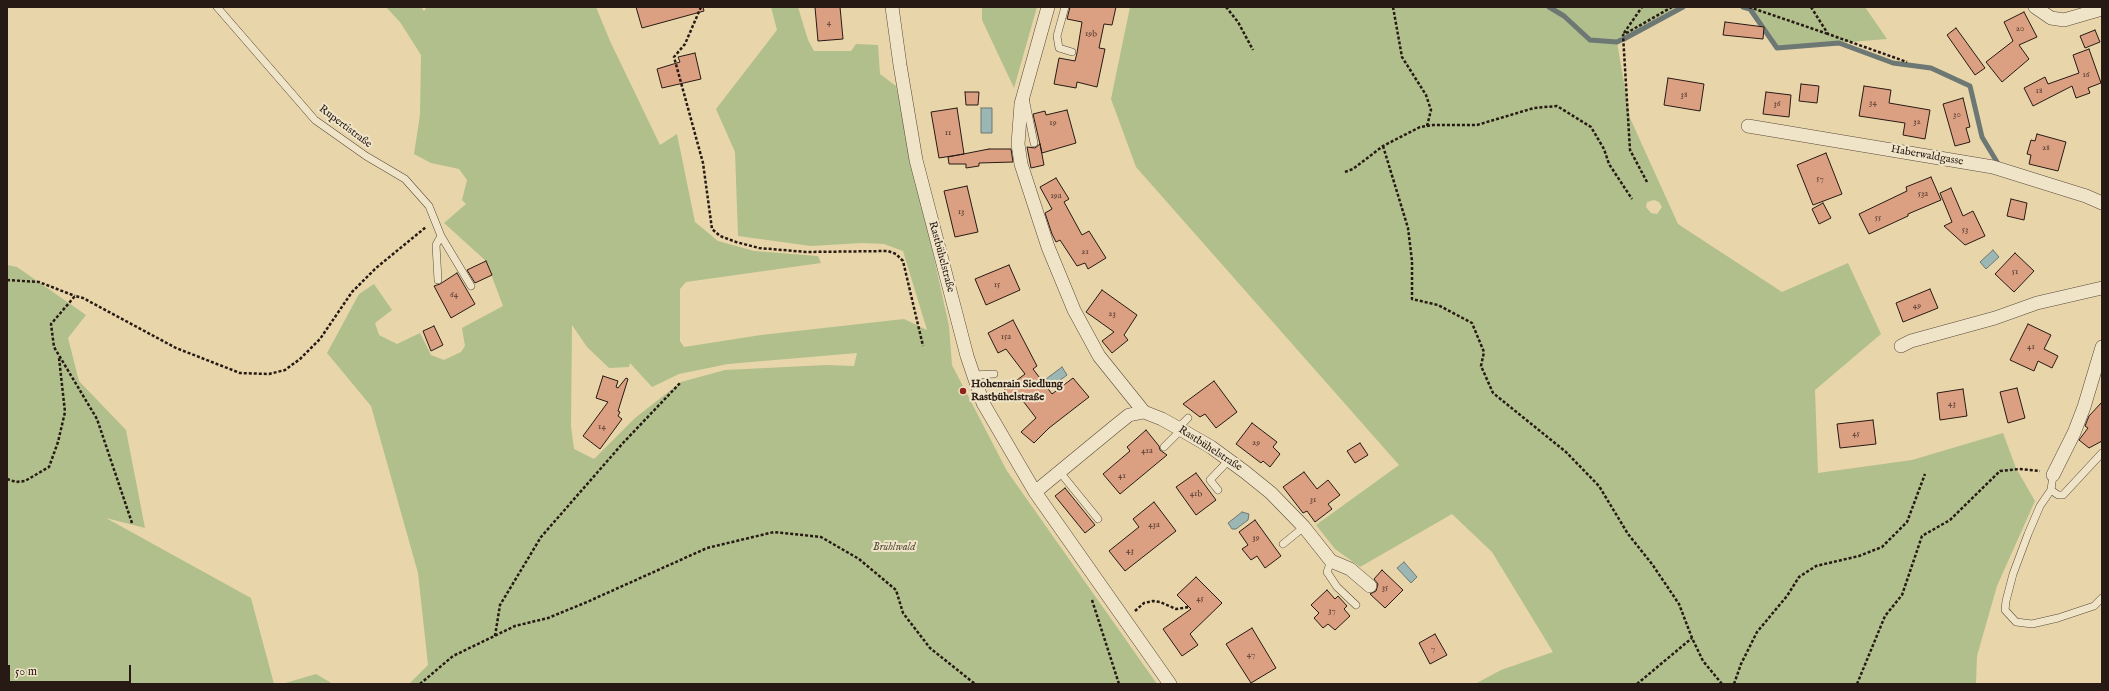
<!DOCTYPE html>
<meta charset="utf-8">
<style>
body{margin:0}
#map{position:relative;width:2109px;height:691px;overflow:hidden;background:#e8d6aa;font-family:"IM FELL English",serif}
canvas{display:block}
.frame{position:absolute;inset:0;border:8px solid #271a14;pointer-events:none}
.scale{position:absolute;left:8px;top:665px;width:123px;height:18px;box-sizing:border-box;border:2px solid #271a14;border-top:0;padding-left:5px;font-size:12px;line-height:14px;white-space:nowrap;color:#271a14;-webkit-text-stroke:3px #f0e4c8;paint-order:stroke}
</style>
<div id="map">
<canvas width="2109" height="691"></canvas>
<div class="frame"></div>
<div class="scale">50 m</div>
</div>
<script>
const context = document.querySelector('canvas').getContext('2d');
context.lineJoin = 'round';
function fill(path, color) {
  context.fillStyle = color;
  context.fill(path, 'evenodd');
}
function poly(rows) {
  const path = new Path2D();
  for (const r of rows) {
    path.moveTo(r[0], r[1]);
    for (let i = 2; i < r.length; i += 2) path.lineTo(r[i], r[i + 1]);
  }
  return path;
}
function trace(path, color, width, dash) {
  context.strokeStyle = color;
  context.lineWidth = width;
  context.lineCap = dash ? 'butt' : 'round';
  context.setLineDash(dash || []);
  context.stroke(path);
}
function write(font, color, halo, rows, align = 'center') {
  context.font = font + ' "IM FELL English",serif';
  context.lineWidth = 4;
  context.setLineDash([]);
  context.textBaseline = 'middle';
  context.strokeStyle = halo;
  context.fillStyle = color;
  for (const [text, x, y, turn = 0] of rows) {
    context.save();
    context.translate(x, y);
    context.rotate((+turn || 0) * Math.PI / 180);
    context.textAlign = isNaN(turn) ? turn : align;
    if (halo) context.strokeText(text, 0, 0);
    context.fillText(text, 0, 0);
    context.restore();
  }
}
const green = poly([
 [386,7,421,7,424,11,427,7,596,7,610,41,660,145,677,134,695,222,718,241,754,251,818,256,821,263,686,282,680,289,680,341,684,347,761,335,904,319,927,330,903,251,884,244,863,243,811,246,738,236,735,152,716,109,777,30,771,7,798,7,808,40,814,51,851,51,856,44,878,45,880,74,896,86,949,326,952,365,1007,471,1157,684,409,684,428,665,418,573,371,406,327,353,359,294,374,284,392,310,375,323,379,335,397,344,420,333,431,355,444,360,461,352,465,346,462,328,503,306,486,261,444,223,466,204,462,200,467,180,459,169,431,163,414,154,420,115,421,55,400,22],
 [572,325,587,347,609,368,629,367,630,363,652,387,679,374,728,364,857,353,854,366,826,365,725,370,681,382,635,418,594,459,574,449,571,426],
 [982,7,1037,7,1014,88,982,20],
 [1130,7,1683,7,1617,42,1630,118,1678,224,1782,292,1848,263,1881,334,1815,390,1818,473,1912,460,2003,433,2016,468,2035,501,1997,586,1977,656,1976,684,1475,684,1501,670,1553,652,1492,552,1452,514,1360,567,1335,549,1316,525,1399,465,1136,167,1111,99],
 [1654,200,1659,202,1662,207,1657,214,1651,213,1646,207,1647,202],
 [1743,7,1865,7,1887,39,1777,48,1750,9],
 [7,265,17,267,86,315,68,338,79,381,126,430,145,528,106,518,251,598,274,684,7,684],
 [316,674,333,684,282,684]
]);
const water = poly([
 [981,108,992,108,992,133,981,133,981,108],
 [1993,250,1999,257,1986,269,1980,262,1993,250],
 [1062,367,1067,375,1051,387,1046,379,1062,367],
 [1242,512,1249,514,1248,520,1236,529,1232,529,1228,523,1242,512],
 [1404,562,1417,577,1411,583,1397,568,1404,562]
]);
const stream = poly([
 [1549,7,1564,16,1590,40,1617,42,1621,40],
 [1743,7,1750,9,1777,48,1839,43,1893,63,1931,68,1970,86,1982,137,1997,162],
 [1624,39,1683,7]
]);
const building = poly([
 [636,7,703,7,704,11,642,28,636,7],
 [815,7,840,7,843,39,818,41,815,7],
 [1070,7,1116,7,1112,25,1104,24,1099,48,1105,49,1097,87,1077,82,1076,88,1054,84,1059,58,1075,61,1077,53,1082,22,1067,19,1070,7],
 [2024,12,2037,37,2019,45,2029,59,2002,82,1986,62,2013,41,2004,22,2024,12],
 [1725,22,1764,27,1763,39,1723,35,1725,22],
 [1956,28,1985,68,1975,75,1947,35,1956,28],
 [2095,30,2100,42,2085,48,2080,36,2095,30],
 [2089,49,2101,83,2088,88,2090,93,2076,98,2072,86,2033,106,2024,88,2045,77,2048,84,2079,73,2073,55,2089,49],
 [695,53,701,79,662,88,657,69,680,62,678,57,695,53],
 [1668,78,1704,84,1700,111,1664,105,1668,78],
 [1801,84,1819,86,1817,103,1799,101,1801,84],
 [1864,86,1891,90,1889,103,1930,110,1925,139,1903,135,1905,123,1859,116,1864,86],
 [965,92,979,92,978,105,966,105,965,92],
 [1766,92,1791,95,1789,117,1763,114,1766,92],
 [1963,98,1970,127,1966,128,1970,142,1955,146,1943,104,1963,98],
 [957,108,964,154,939,158,931,112,957,108],
 [1067,110,1076,143,1042,153,1033,114,1045,111,1046,115,1067,110],
 [2037,134,2066,142,2058,171,2029,164,2031,155,2027,154,2031,140,2035,141,2037,134],
 [1040,144,1044,165,1031,168,1027,147,1035,148,1040,144],
 [989,149,1011,149,1013,162,979,163,979,166,966,168,966,164,949,164,948,157,989,149],
 [1826,153,1842,194,1813,205,1797,165,1826,153],
 [1931,177,1941,200,1908,214,1908,216,1869,234,1859,214,1907,191,1906,187,1931,177],
 [1056,178,1069,199,1064,202,1082,235,1089,231,1106,258,1088,269,1085,263,1077,266,1060,240,1056,242,1052,234,1045,213,1052,209,1040,187,1056,178],
 [967,186,978,232,955,237,944,191,967,186],
 [1951,188,1963,216,1973,211,1985,236,1965,245,1944,226,1952,222,1940,193,1951,188],
 [2011,199,2027,203,2024,220,2007,216,2011,199],
 [1823,203,1831,218,1819,224,1812,209,1823,203],
 [2015,253,2034,271,2014,292,1995,274,2015,253],
 [486,261,492,275,475,283,467,270,486,261],
 [1009,265,1020,290,986,305,975,279,1009,265],
 [457,273,475,304,451,318,434,286,440,284,457,273],
 [1930,289,1938,308,1903,322,1896,303,1930,289],
 [1102,290,1137,315,1124,335,1128,340,1112,353,1102,341,1114,332,1086,312,1102,290],
 [1013,320,1037,366,1033,369,1052,394,1073,378,1089,397,1049,428,1034,443,1021,432,1036,418,1020,397,1013,402,1004,390,1025,374,1006,349,998,353,988,333,1013,320],
 [2028,324,2051,335,2044,349,2058,356,2052,368,2038,361,2034,371,2010,360,2028,324],
 [434,326,443,345,431,351,423,331,434,326],
 [603,376,618,381,616,387,618,388,626,378,628,379,618,411,620,412,618,416,622,419,600,449,583,436,608,402,596,398,603,376],
 [1214,381,1237,412,1216,428,1205,414,1200,417,1183,404,1214,381],
 [2017,388,2025,418,2008,423,2000,392,2017,388],
 [1963,389,1967,416,1940,420,1937,393,1963,389],
 [2102,402,2102,441,2089,448,2079,440,2088,428,2085,426,2089,416,2102,402],
 [1873,420,1876,444,1840,448,1837,424,1873,420],
 [1252,423,1277,442,1273,447,1280,454,1270,467,1263,461,1261,463,1236,444,1252,423],
 [1146,430,1159,446,1160,450,1167,455,1120,494,1103,474,1130,451,1127,447,1146,430],
 [1360,443,1368,455,1355,463,1347,451,1360,443],
 [1304,472,1317,489,1328,480,1340,495,1328,504,1332,509,1315,522,1307,511,1303,513,1283,487,1304,472],
 [1196,473,1216,500,1196,515,1176,487,1196,473],
 [1065,488,1095,525,1085,533,1055,496,1065,488],
 [1154,502,1176,531,1125,571,1109,551,1139,527,1133,519,1154,502],
 [1255,520,1281,556,1265,568,1257,556,1251,560,1242,549,1248,545,1239,532,1255,520],
 [1382,570,1403,590,1385,608,1370,594,1376,591,1378,584,1374,579,1382,570],
 [1196,577,1222,603,1190,634,1198,645,1182,656,1163,629,1191,609,1177,595,1196,577],
 [1327,590,1335,599,1338,596,1347,606,1344,609,1350,616,1335,630,1328,624,1323,628,1314,618,1319,613,1311,605,1327,590],
 [1252,628,1276,668,1251,683,1226,644,1252,628],
 [1435,634,1447,655,1430,664,1419,643,1435,634]
]);
const path = poly([
 [701,7,685,44,674,57,703,163,712,229,720,236,736,242,759,248,806,252,888,251,896,254,903,261,923,346],
 [1226,7,1238,22,1253,50],
 [1393,7,1402,57,1426,95,1431,110,1427,126],
 [1749,7,1828,34],
 [1811,7,1828,34,1907,62],
 [1624,33,1642,7],
 [1383,146,1408,228,1412,261,1412,299,1438,305,1472,323,1484,352,1481,366,1493,393,1566,452,1599,486,1628,534,1652,564,1679,604,1692,638,1703,661,1722,684],
 [1345,172,1353,169,1383,146,1420,127,1433,125,1477,125,1534,108,1557,106,1591,127,1604,149,1609,164,1632,199],
 [1647,182,1630,150,1623,35,1672,7],
 [7,280,39,282,75,296],
 [7,479,16,482,25,481,49,467,58,442,65,412,59,358],
 [132,523,97,419,54,347,51,324,75,296,83,298,176,348,240,373,269,374,285,370,300,359,320,339,352,292,376,268,426,227],
 [1092,600,1119,684],
 [1135,611,1144,603,1153,601,1160,602,1176,609,1189,607],
 [495,636,500,605,541,537,623,443,681,382],
 [420,684,453,656,515,626,548,618,587,602,707,548,774,532,821,537,859,559,896,590,903,613,930,648,975,684],
 [1637,684,1692,638],
 [1734,684,1741,664,1757,632,1787,596,1799,577,1816,566,1859,556,1882,547,1907,522,1925,474],
 [1857,684,1885,616,1902,595,1922,536,1950,520,2000,471,2019,469,2040,471]
]);
const lane = poly([
 [217,7,315,120,366,156,405,179,429,206,441,236,436,245,438,280],
 [1065,7,1057,36,1059,48,1072,52],
 [1025,98,1034,143],
 [441,236,471,286],
 [973,375,994,374],
 [1178,428,1188,418],
 [1164,447,1181,430],
 [1059,471,1098,519],
 [2053,475,2051,490,2058,495,2063,495,2102,453],
 [1218,490,1210,480,1229,460],
 [2051,490,2040,506,2028,534,2013,574,2006,601,2005,610,2016,622,2032,624,2058,618,2094,606,2102,598],
 [1283,544,1304,527],
 [1331,561,1327,572,1337,587,1356,605]
]);
const street = poly([
 [892,7,900,65,916,160,967,356,983,403,1035,492,1170,684],
 [1048,7,1021,104,1018,144,1021,164,1048,247,1074,310,1099,356,1144,412],
 [2035,7,2051,18,2064,20,2102,9],
 [1748,126,1993,167,2086,196,2102,203],
 [1901,346,1911,341,1995,318,2037,303,2102,288],
 [2053,475,2074,433,2084,407,2102,347],
 [1035,492,1114,427,1129,415,1144,412,1162,419,1178,428,1211,447,1245,472,1271,493,1304,527,1331,561,1350,569,1370,586]
]);
const markers = [
 [963,391,4,"#8f2418"]
];
const numberNames = [
 ["4",829,23],
 ["20",2020,29],
 ["19b",1091,34],
 ["16",2086,75],
 ["18",2039,91],
 ["38",1684,95],
 ["34",1873,103],
 ["36",1777,104],
 ["30",1957,115],
 ["32",1917,122],
 ["19",1053,123],
 ["11",948,133],
 ["28",2046,148],
 ["57",1820,179],
 ["53a",1923,194],
 ["19a",1056,196],
 ["13",961,212],
 ["55",1878,218],
 ["53",1965,230],
 ["21",1085,252],
 ["51",2015,272],
 ["15",997,285],
 ["64",454,295],
 ["49",1917,306],
 ["23",1112,314],
 ["15a",1006,337],
 ["41",2031,347],
 ["43",1952,404],
 ["14",602,427],
 ["45",1856,434],
 ["29",1256,443],
 ["41a",1147,451],
 ["41",1122,476],
 ["41b",1196,494],
 ["31",1313,500],
 ["43a",1154,525],
 ["39",1256,538],
 ["43",1130,551],
 ["35",1385,588],
 ["45",1200,599],
 ["37",1332,611],
 ["7",1433,649],
 ["47",1251,655]
];
const streetNames = [
 ["Rupertistraße",345,127,37],
 ["Haberwaldgasse",1927,156,10],
 ["Rastbühelstraße",941,257,75],
 ["Rastbühelstraße",1210,449,33]
];
const poiNames = [
 ["Hohenrain Siedlung",971,385],
 ["Rastbühelstraße",971,398]
];
const parkNames = [
 ["Brühlwald",894,548]
];
fill(green, '#b1bf8c');
fill(water, '#9cb6b4');
trace(water, '#6d7874', 1);
trace(stream, '#6d7874', 5);
fill(building, '#db9f82');
trace(building, '#271a14', 1);
trace(lane, '#57493a', 8);
trace(street, '#57493a', 14);
trace(path, '#271a14', 2.5, [3, 2]);
trace(lane, '#f0e4c8', 7);
trace(street, '#f0e4c8', 13);
for (const [x, y, r, color] of markers) {
  const dot = new Path2D();
  dot.arc(x, y, r, 0, 2 * Math.PI);
  context.fillStyle = color;
  context.fill(dot);
  trace(dot, '#f0e4c8', 1.5);
}
write('9px', '#543b30', null, numberNames);
write('11px', '#271a14', '#f0e4c8', streetNames);
write('bold 11px', '#271a14', '#f0e4c8', poiNames, 'left');
write('italic 11px', '#504c38', '#f0e4c8', parkNames);
</script>
